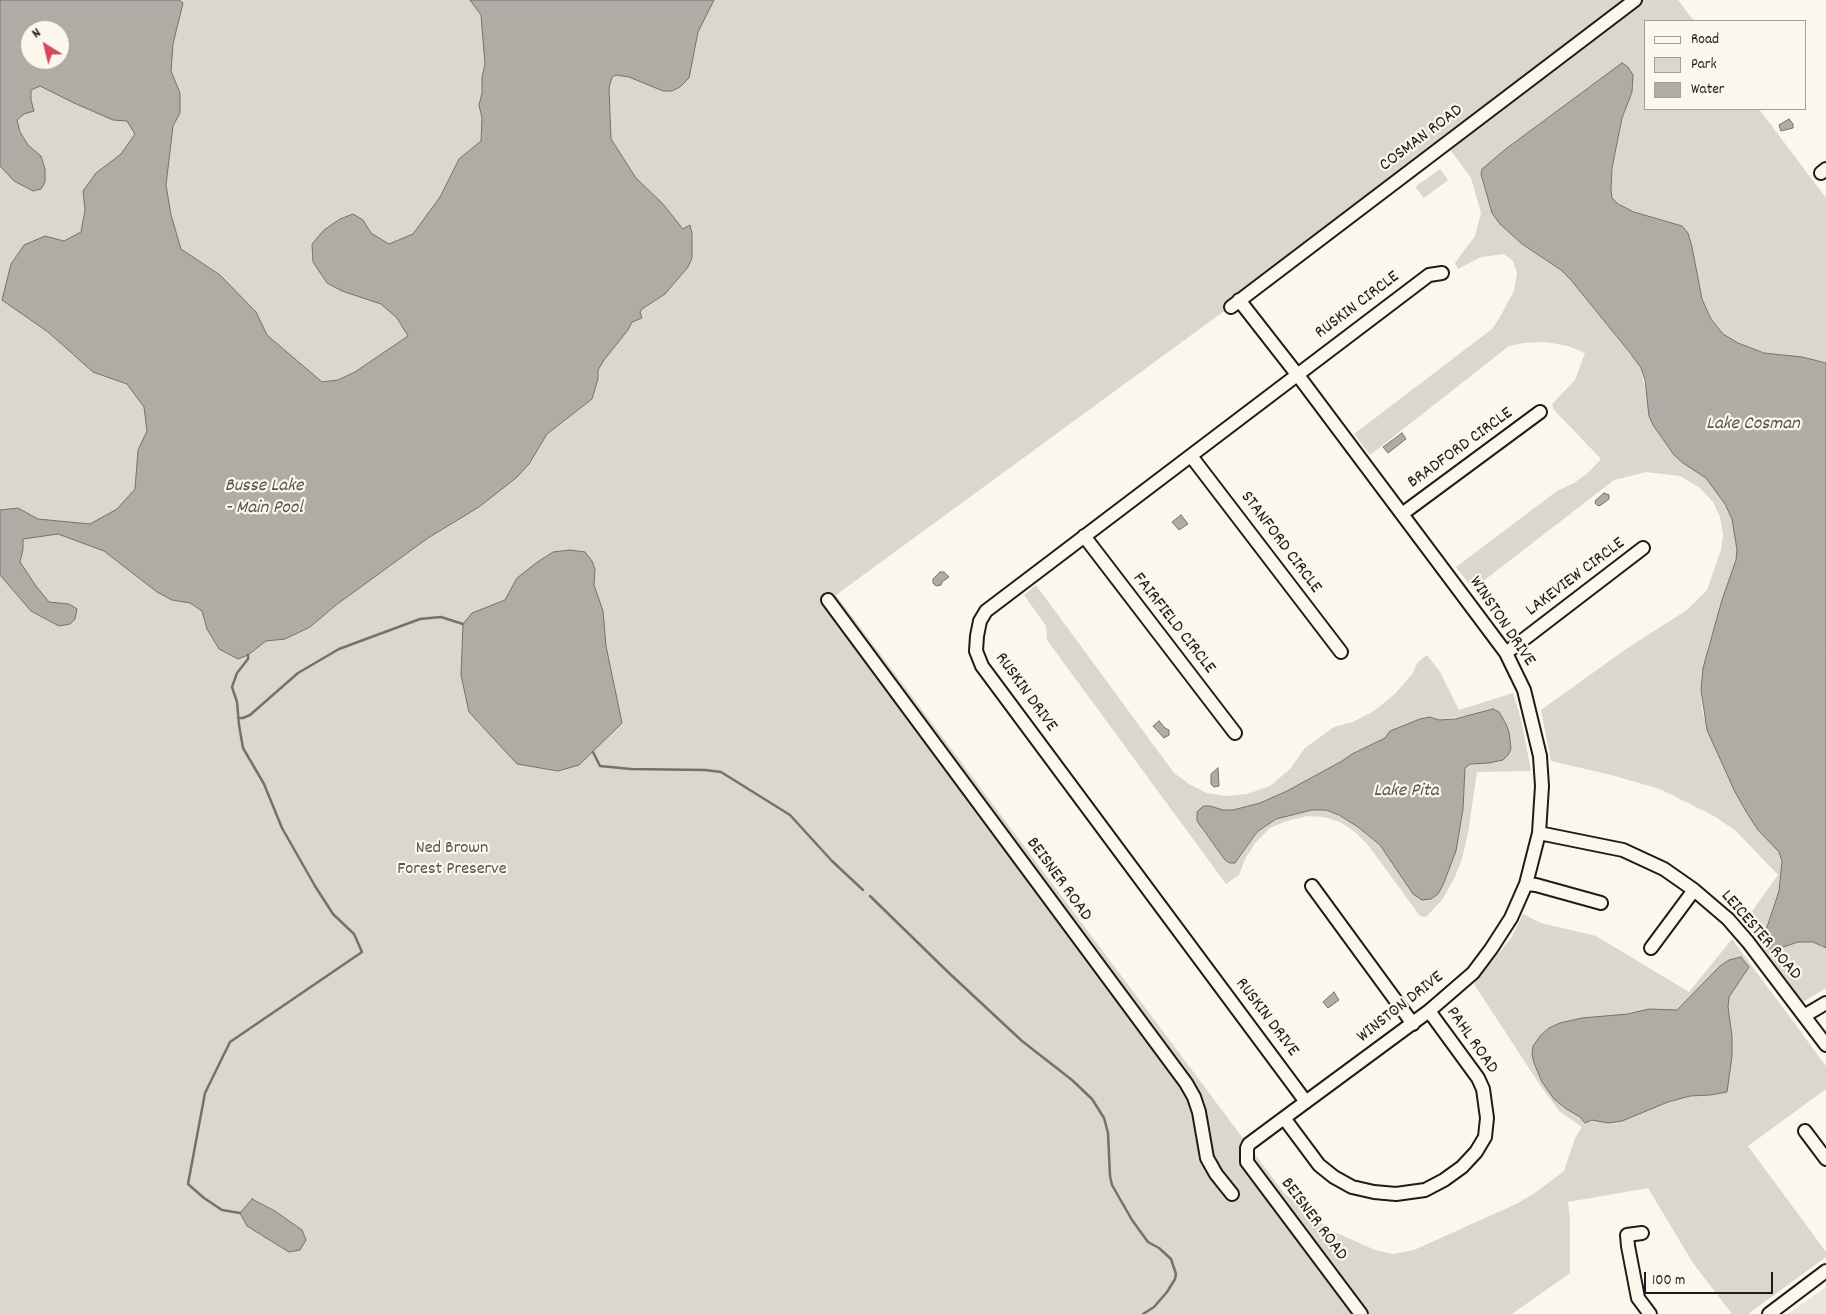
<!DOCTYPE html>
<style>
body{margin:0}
#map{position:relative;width:1826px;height:1314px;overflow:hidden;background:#fbf7ec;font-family:Dekko,sans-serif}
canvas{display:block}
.legend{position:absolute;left:1644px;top:20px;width:162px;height:90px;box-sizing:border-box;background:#fbf7ec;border:1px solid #a29f99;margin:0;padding:6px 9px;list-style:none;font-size:15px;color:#1c1c1c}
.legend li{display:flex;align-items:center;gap:10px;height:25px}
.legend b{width:25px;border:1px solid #a29f99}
.north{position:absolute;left:20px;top:20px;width:50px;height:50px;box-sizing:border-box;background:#fbf7ec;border:1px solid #a29f99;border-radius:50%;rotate:324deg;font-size:14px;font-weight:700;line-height:20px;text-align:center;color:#1c1c1c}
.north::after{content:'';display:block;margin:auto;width:18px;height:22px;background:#d1495b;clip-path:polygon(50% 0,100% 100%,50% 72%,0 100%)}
.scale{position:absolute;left:1644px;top:1272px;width:129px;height:22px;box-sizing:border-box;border:2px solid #1c1c1c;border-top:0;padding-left:6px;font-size:15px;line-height:18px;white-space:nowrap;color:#1c1c1c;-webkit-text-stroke:4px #fbf7ec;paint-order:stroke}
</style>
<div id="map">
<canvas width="1826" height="1314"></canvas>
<ul class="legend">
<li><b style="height:6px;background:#fbf7ec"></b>Road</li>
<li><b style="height:14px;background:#dad7ce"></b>Park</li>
<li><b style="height:14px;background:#afaca5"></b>Water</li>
</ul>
<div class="north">N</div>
<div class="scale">100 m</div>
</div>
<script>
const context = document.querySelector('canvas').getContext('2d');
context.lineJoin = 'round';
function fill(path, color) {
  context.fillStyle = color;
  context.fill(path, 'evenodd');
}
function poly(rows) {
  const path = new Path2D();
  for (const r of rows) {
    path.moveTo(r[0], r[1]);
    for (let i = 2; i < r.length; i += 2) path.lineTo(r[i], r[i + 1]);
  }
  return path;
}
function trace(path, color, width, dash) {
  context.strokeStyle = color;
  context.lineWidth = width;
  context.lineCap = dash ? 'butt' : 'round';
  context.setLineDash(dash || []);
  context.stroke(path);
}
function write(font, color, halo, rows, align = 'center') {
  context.font = font + ' Dekko,sans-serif';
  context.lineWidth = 4.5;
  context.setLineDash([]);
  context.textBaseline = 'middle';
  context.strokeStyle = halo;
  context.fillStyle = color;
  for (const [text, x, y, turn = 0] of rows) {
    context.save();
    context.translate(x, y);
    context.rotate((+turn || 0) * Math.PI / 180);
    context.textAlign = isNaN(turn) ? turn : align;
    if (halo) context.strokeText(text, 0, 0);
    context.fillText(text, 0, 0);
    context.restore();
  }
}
const built = poly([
 [1826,1287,1826,1314,1788,1314]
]);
const green = poly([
 [0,0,1622,0,1225,302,1227,309,836,595,1284,1193,1330,1230,1375,1250,1393,1254,1414,1250,1516,1204,1535,1193,1564,1171,1575,1138,1582,1127,1559,1111,1540,1085,1474,984,1511,938,1523,914,1541,923,1596,936,1689,992,1732,939,1826,1066,1826,1089,1748,1146,1826,1252,1826,1257,1748,1314,1732,1314,1693,1263,1648,1188,1568,1202,1570,1221,1570,1273,1512,1314,0,1314],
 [30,30,60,30,60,60,30,60],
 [1635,0,1678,0,1694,21,1645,21,1645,109,1759,109,1826,198,1826,363,1820,361,1779,354,1764,353,1738,343,1723,334,1711,319,1702,299,1692,247,1688,233,1682,226,1634,212,1618,204,1612,198,1611,190,1612,168,1622,118,1632,92,1623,63,1507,148,1482,169,1481,174,1492,213,1522,244,1561,270,1571,280,1631,354,1641,369,1647,398,1716,490,1725,504,1732,518,1737,550,1736,560,1708,647,1701,690,1702,708,1707,730,1747,813,1758,830,1779,852,1782,861,1779,891,1763,939,1772,951,1798,942,1813,942,1826,949,1826,988,1801,1003,1745,921,1778,875,1736,831,1714,816,1660,789,1611,775,1551,761,1541,710,1626,649,1687,610,1707,590,1721,550,1723,535,1720,517,1713,502,1700,488,1680,476,1646,472,1614,480,1473,589,1456,567,1557,491,1574,483,1589,472,1601,459,1554,410,1552,404,1575,380,1585,353,1568,346,1546,342,1523,343,1509,346,1370,455,1354,434,1492,329,1500,317,1514,291,1517,273,1513,261,1504,254,1481,257,1458,269,1455,263,1475,236,1481,213,1471,178,1446,144],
 [1440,169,1448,180,1424,198,1415,187],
 [1036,585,1174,773,1189,784,1207,793,1225,796,1247,794,1270,786,1291,768,1305,748,1334,727,1353,722,1374,711,1396,693,1412,674,1418,662,1427,655,1440,672,1459,710,1513,693,1521,719,1531,771,1477,772,1468,833,1462,859,1454,879,1442,900,1426,917,1420,916,1368,845,1355,832,1340,822,1324,817,1307,816,1287,821,1270,828,1256,842,1245,859,1239,875,1226,884,1047,640,1046,626,1024,595],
 [1473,715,1503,760,1489,763,1470,764,1465,768,1461,824,1443,885,1413,894,1380,845,1358,827,1339,815,1326,810,1312,810,1276,819,1257,832,1236,862,1230,863,1225,860,1201,828,1210,806,1223,810,1233,810,1260,803,1287,791,1342,761,1352,754,1385,738,1391,731,1430,717,1439,720]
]);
const water = poly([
 [0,0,179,0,183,3,173,44,171,71,180,93,180,113,173,126,166,185,171,215,181,249,220,275,256,312,267,335,322,382,338,380,355,372,408,336,397,318,381,304,342,291,327,283,313,262,312,244,324,230,340,219,353,214,363,220,371,233,389,244,413,234,440,197,459,159,481,141,482,118,479,105,482,93,482,77,485,64,481,15,470,0,714,0,698,32,689,78,680,87,672,91,663,91,629,77,616,75,612,77,609,88,611,139,636,178,663,204,683,229,690,225,692,234,692,258,688,267,665,294,642,309,640,312,642,318,632,322,628,330,604,360,598,370,598,379,592,399,547,434,529,464,516,478,479,507,428,538,336,605,310,627,285,639,266,641,248,655,238,659,219,649,207,629,202,611,190,603,172,600,157,592,104,551,58,534,23,539,23,549,20,562,36,586,49,602,69,604,77,609,75,619,70,624,59,626,31,611,0,575,0,510,18,508,38,519,90,524,117,509,135,489,138,450,147,431,144,407,127,384,93,372,48,332,2,300,11,264,24,245,45,236,64,241,81,232,85,210,83,191,96,173,121,154,135,134,127,121,113,120,74,103,40,86,31,90,31,100,34,111,24,114,17,120,20,132,28,145,41,156,45,169,45,182,41,189,33,191,14,181,0,166,0,0],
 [30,30,60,30,60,60,30,60,30,30],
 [1622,63,1628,67,1633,75,1632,92,1622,118,1612,168,1611,190,1612,198,1618,204,1634,212,1682,226,1688,233,1692,247,1702,299,1711,319,1723,334,1738,343,1764,353,1802,357,1826,363,1826,948,1813,942,1798,942,1772,951,1763,939,1779,891,1782,861,1779,852,1758,830,1747,813,1735,792,1707,730,1701,690,1703,668,1722,600,1736,560,1737,550,1732,519,1725,504,1706,478,1683,463,1674,455,1653,425,1649,416,1645,380,1641,368,1631,354,1571,280,1561,270,1522,244,1500,224,1492,213,1481,174,1482,169,1507,148,1622,63],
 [1789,119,1793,124,1793,128,1781,131,1779,125,1789,119],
 [1402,433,1406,439,1388,453,1383,447,1402,433],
 [1604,493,1609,495,1609,499,1601,505,1598,506,1595,503,1596,500,1604,493],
 [1181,515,1188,524,1179,530,1172,522,1181,515],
 [570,550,585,552,592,561,595,569,594,585,603,611,606,646,622,723,579,765,558,771,517,764,469,712,461,675,463,624,472,613,505,600,517,578,536,563,553,552,570,550],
 [940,572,944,572,949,577,942,582,941,585,936,586,933,583,933,579,940,572],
 [1493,709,1499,712,1506,724,1509,732,1511,749,1508,755,1503,760,1489,763,1470,764,1465,768,1463,809,1456,851,1443,885,1438,894,1431,899,1422,900,1413,894,1380,845,1358,827,1339,815,1326,810,1312,810,1276,819,1257,832,1235,863,1230,863,1225,860,1197,821,1197,812,1203,806,1210,806,1223,810,1233,810,1260,803,1287,791,1342,761,1352,754,1385,738,1390,731,1420,719,1430,717,1439,720,1455,719,1493,709],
 [1159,721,1165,728,1169,730,1169,735,1164,738,1153,726,1159,721],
 [1218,768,1219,786,1214,787,1211,784,1211,774,1218,768],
 [1741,957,1749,967,1729,997,1728,1007,1732,1036,1732,1056,1727,1092,1710,1095,1690,1096,1668,1102,1622,1121,1608,1123,1592,1120,1585,1123,1580,1117,1565,1108,1554,1099,1542,1082,1534,1063,1532,1054,1533,1046,1541,1035,1549,1028,1560,1023,1582,1018,1628,1014,1649,1009,1677,1010,1720,966,1729,960,1741,957],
 [1334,992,1339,1000,1328,1008,1323,1002,1334,992],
 [252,1199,275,1211,302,1230,306,1240,300,1250,289,1252,247,1226,240,1213,252,1199]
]);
const stream = poly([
 [238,718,243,718,250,715,298,673,339,649,420,619,441,617,463,624],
 [593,752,600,766,631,769,705,770,721,772,790,815,832,861,863,890],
 [870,896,949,973,1022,1041,1072,1080,1092,1099,1104,1118,1108,1133,1110,1176,1112,1185,1132,1220,1148,1242,1159,1248,1171,1259,1176,1274,1175,1279,1167,1292,1154,1307,1143,1314],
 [240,1213,222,1210,204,1198,188,1184,205,1093,230,1042,362,952,354,934,333,914,315,886,282,828,264,784,243,748,239,725,237,702,232,687,237,673,248,659,248,655]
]);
const minor = poly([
 [1821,173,1826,169],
 [1239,300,1303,382,1506,653,1524,690,1540,756,1542,786,1539,833,1526,884,1511,918,1491,949,1473,973,1429,1011,1284,1118,1249,1144,1247,1148,1247,1162,1361,1314],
 [1231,307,1635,0],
 [1191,456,1341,652],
 [1402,514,1540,412],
 [1084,536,1235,733],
 [828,600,1186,1083,1194,1097,1199,1112,1207,1158,1216,1174,1232,1194],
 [1506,653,1643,548],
 [1539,833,1623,850,1664,869,1694,890,1728,919,1748,942,1826,1045],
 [1526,884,1536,885,1601,903],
 [1312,886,1413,1024],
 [1651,948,1694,890],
 [1804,1016,1826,1003],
 [1306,1102,982,666,976,651,977,636,980,621,986,611,1429,275,1442,273],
 [1284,1118,1319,1165,1334,1177,1352,1187,1374,1192,1396,1194,1425,1190,1444,1180,1462,1167,1476,1152,1485,1137,1487,1118,1483,1089,1478,1078,1429,1011],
 [1805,1131,1826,1159],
 [1642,1233,1627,1235,1628,1246,1638,1298,1650,1314],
 [1769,1314,1826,1271]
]);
const streetNames = [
 ["COSMAN ROAD",1422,139,-37],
 ["RUSKIN CIRCLE",1358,306,-37],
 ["BRADFORD CIRCLE",1461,449,-36],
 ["STANFORD CIRCLE",1280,543,53],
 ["LAKEVIEW CIRCLE",1576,578,-37],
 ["WINSTON DRIVE",1501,622,56],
 ["FAIRFIELD CIRCLE",1173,624,52],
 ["RUSKIN DRIVE",1025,693,54],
 ["BEISNER ROAD",1058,880,54],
 ["LEICESTER ROAD",1760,936,49],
 ["WINSTON DRIVE",1401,1008,-38],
 ["RUSKIN DRIVE",1266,1018,53],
 ["PAHL ROAD",1471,1041,55],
 ["BEISNER ROAD",1313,1220,53]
];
const parkNames = [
 ["Ned Brown",452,850],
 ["Forest Preserve",452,871]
];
const waterNames = [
 ["Lake Cosman",1753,425],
 ["Busse Lake",264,487],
 ["- Main Pool",264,509],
 ["Lake Pita",1406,792]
];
fill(built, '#eae6dc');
fill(green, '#dad7ce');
fill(water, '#afaca5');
trace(water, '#74726e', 1);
trace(stream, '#74726e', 2.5);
trace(minor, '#1c1c1c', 16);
trace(minor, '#fbf7ec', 12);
write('18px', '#1c1c1c', '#fbf7ec', streetNames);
write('18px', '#555451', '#fbf7ec', parkNames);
write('italic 19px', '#575653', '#fbf7ec', waterNames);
</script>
